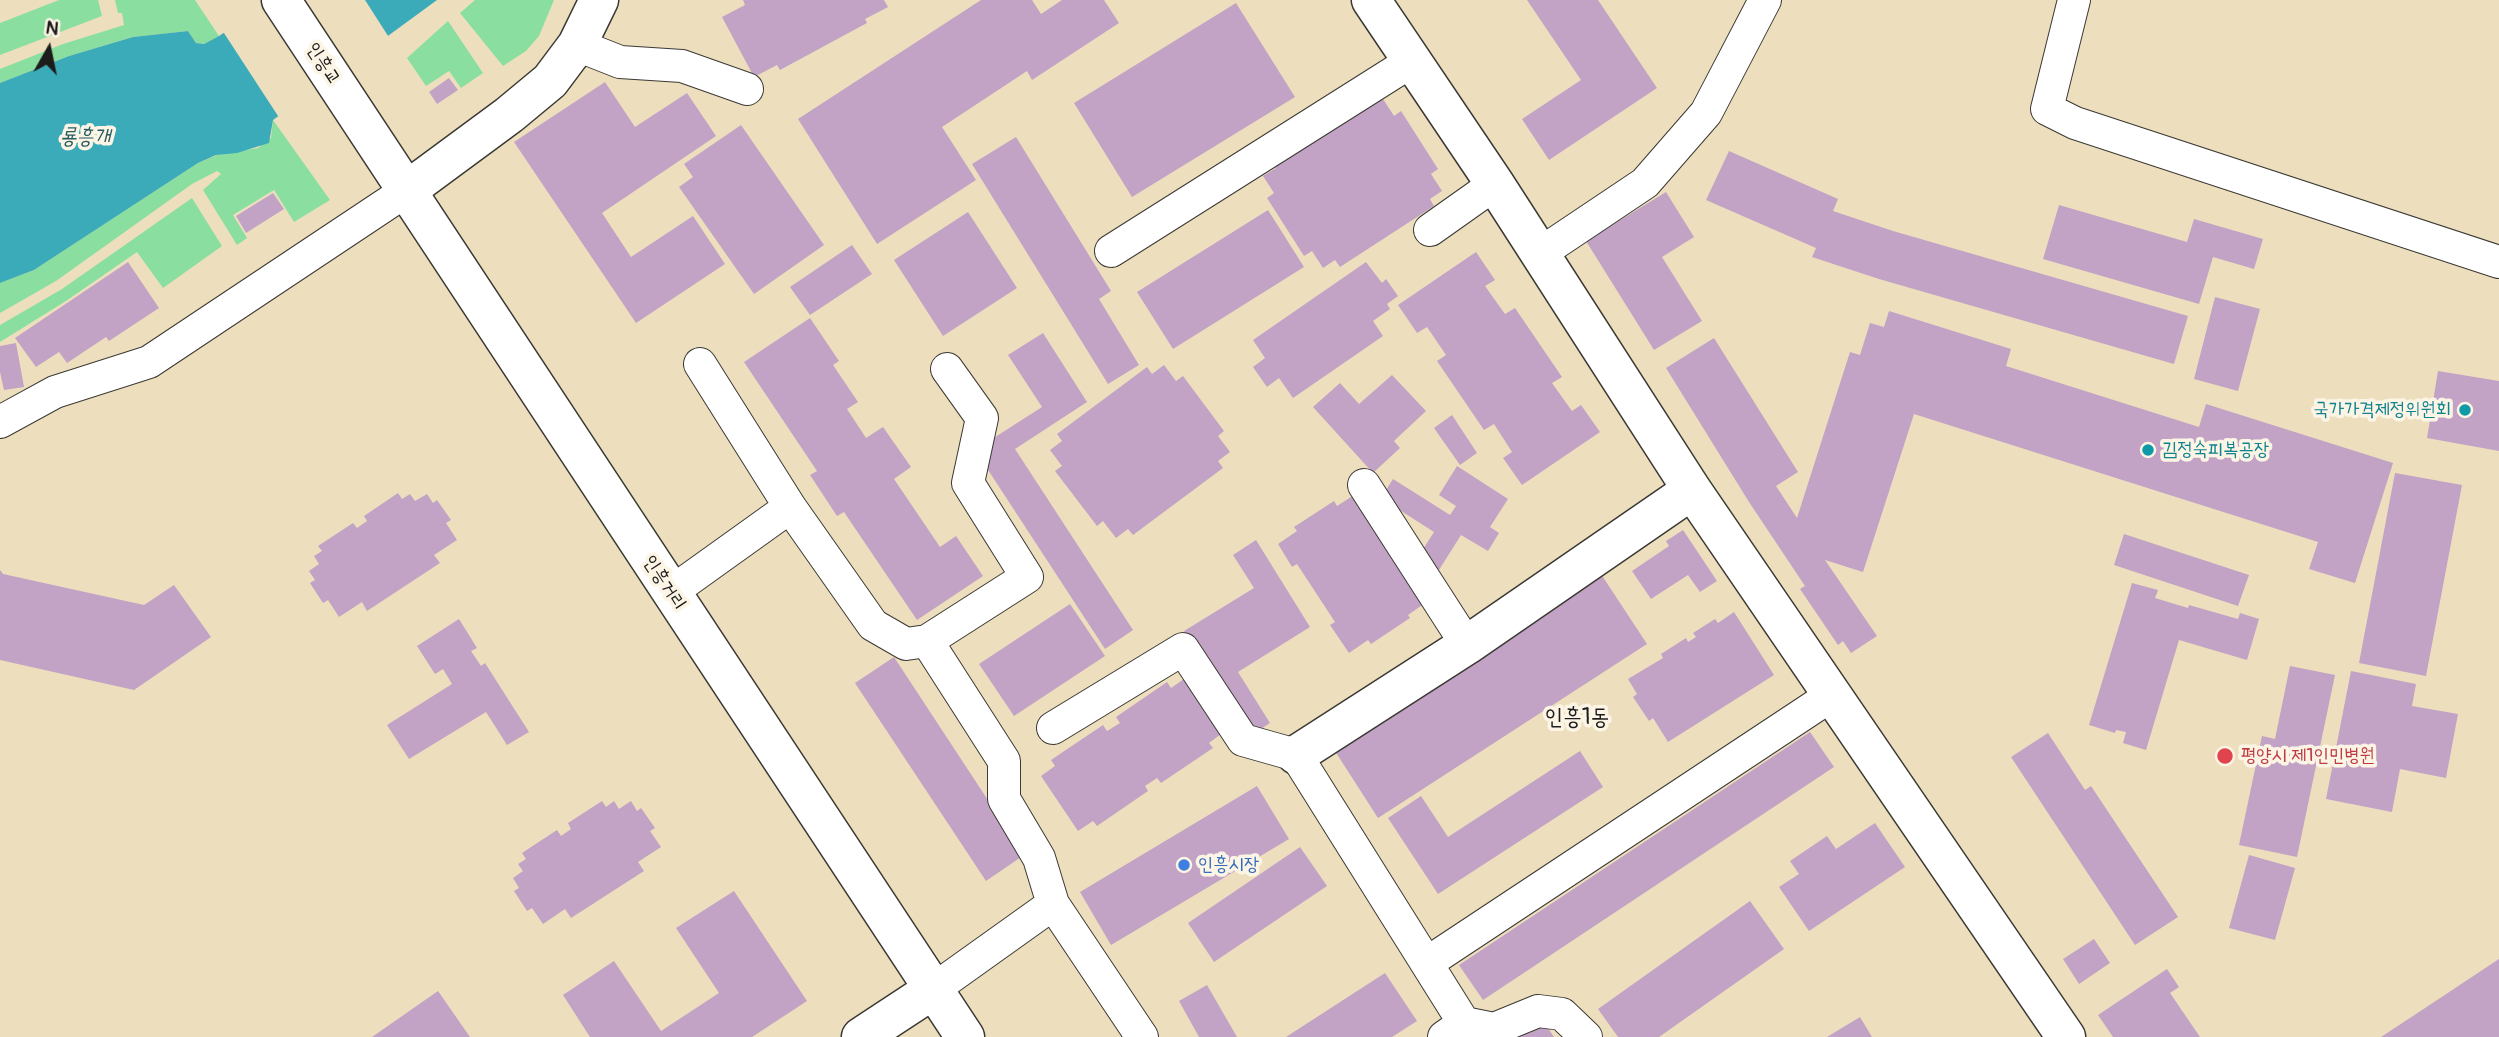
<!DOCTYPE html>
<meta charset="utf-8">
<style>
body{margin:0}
#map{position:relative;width:2499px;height:1037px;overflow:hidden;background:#eddfbd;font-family:Pangolin,sans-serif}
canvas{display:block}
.north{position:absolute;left:14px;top:14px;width:70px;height:70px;-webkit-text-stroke:5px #fcf5e5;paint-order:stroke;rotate:9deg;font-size:19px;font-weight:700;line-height:28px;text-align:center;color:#1c1c1c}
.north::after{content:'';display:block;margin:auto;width:24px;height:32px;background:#1c1c1c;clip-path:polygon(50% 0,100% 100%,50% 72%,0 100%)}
</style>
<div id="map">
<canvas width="2499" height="1037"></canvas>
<div class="north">N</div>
</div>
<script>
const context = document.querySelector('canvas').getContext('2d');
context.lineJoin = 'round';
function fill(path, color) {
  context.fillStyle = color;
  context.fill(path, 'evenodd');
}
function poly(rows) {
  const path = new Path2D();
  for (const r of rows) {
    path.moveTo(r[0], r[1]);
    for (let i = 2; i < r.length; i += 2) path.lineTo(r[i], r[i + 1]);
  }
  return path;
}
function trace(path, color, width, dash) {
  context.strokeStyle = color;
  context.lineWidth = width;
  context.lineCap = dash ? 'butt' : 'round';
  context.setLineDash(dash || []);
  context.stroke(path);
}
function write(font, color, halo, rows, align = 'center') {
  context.font = font + ' Pangolin,"Poor Story",sans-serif';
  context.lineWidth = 7;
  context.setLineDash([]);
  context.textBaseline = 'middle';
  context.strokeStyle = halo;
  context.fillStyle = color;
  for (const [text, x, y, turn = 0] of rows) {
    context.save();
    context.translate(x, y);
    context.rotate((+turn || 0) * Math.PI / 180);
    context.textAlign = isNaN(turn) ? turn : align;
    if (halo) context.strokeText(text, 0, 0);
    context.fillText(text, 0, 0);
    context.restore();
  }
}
const green = poly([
 [59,0,98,0,102,16,0,55,0,23],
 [115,0,195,0,219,36,204,44,196,43,188,31,133,37,69,56,0,83,0,69,63,44,124,25,122,13,118,13],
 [475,0,554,0,539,36,526,51,503,66,460,13],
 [448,21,483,73,461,88,449,71,426,86,407,58],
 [273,120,330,200,294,222,274,190,233,215,247,238,237,245,203,190,221,174,217,171,192,184,56,281,0,313,0,283,34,270,198,163,217,155,258,148,271,138],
 [192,198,222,246,163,288,137,252,66,301,0,342,0,325,62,289]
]);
const water = poly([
 [272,0,437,0,273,120,269,143,237,153,216,155,198,163,34,270,0,283,0,83,69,56,133,37,188,31,196,43,204,44,219,36]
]);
const pier = poly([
 [266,0,365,0,390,39,280,119,222,30]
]);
const building = poly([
 [743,0,884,0,888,7,865,19,867,23,780,70,777,65,754,77,722,17,745,5],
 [981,0,1032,0,1041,14,1062,0,1104,0,1119,23,1032,80,1027,71,942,127,976,180,877,244,798,119],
 [1527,0,1598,0,1657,88,1549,160,1522,119,1581,80],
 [1236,3,1295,97,1132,197,1074,103],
 [449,78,458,90,437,104,429,92],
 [605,82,635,127,687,93,716,136,602,213,631,257,693,216,725,264,636,323,514,142],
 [1383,99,1394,116,1401,111,1438,169,1431,174,1442,191,1430,199,1434,206,1340,267,1335,260,1323,268,1312,251,1304,256,1267,198,1274,193,1263,176,1276,168,1271,161,1366,100,1370,107],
 [741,125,824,245,754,294,679,187,693,177,684,164],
 [1016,137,1111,291,1099,299,1139,365,1108,384,972,164],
 [1729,151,1838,199,1833,211,1893,231,2188,316,2174,364,1879,279,1812,257,1816,248,1706,200],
 [1666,192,1694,237,1662,257,1702,321,1654,350,1586,241],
 [273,193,284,209,246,233,236,216],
 [2059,205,2187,242,2194,219,2263,239,2254,269,2213,257,2199,304,2043,259],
 [1268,210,1304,267,1173,349,1137,292],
 [968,212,1017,288,943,336,894,260],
 [852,245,872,274,810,315,790,287],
 [1476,252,1495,280,1485,286,1505,314,1515,308,1562,377,1552,383,1572,411,1581,405,1600,432,1522,485,1503,458,1512,452,1494,424,1484,430,1437,361,1446,355,1427,327,1417,333,1398,305],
 [128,262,159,308,109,341,106,337,67,363,59,352,36,367,15,338],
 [1366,262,1382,283,1386,279,1398,296,1387,304,1390,309,1373,321,1383,336,1293,398,1279,378,1267,387,1253,367,1265,358,1253,340],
 [2215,297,2260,309,2238,391,2194,379],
 [1889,311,2011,349,2006,366,2199,427,2206,404,2393,463,2355,583,2309,569,2318,542,1914,414,1863,572,1825,560,1877,636,1851,653,1843,641,1838,645,1800,589,1805,586,1749,502,1666,368,1714,338,1798,472,1776,486,1797,518,1850,352,1860,355,1870,323,1884,327],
 [810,318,839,361,833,365,858,402,847,409,866,438,883,427,911,467,894,479,940,547,956,536,983,576,917,620,844,512,837,516,810,475,817,471,744,362],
 [1043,333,1087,402,1015,449,1133,630,1105,649,975,450,1042,407,1008,355],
 [16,343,24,387,4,390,0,372,0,346],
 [1164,365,1176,381,1183,376,1224,431,1218,436,1230,452,1218,461,1223,468,1133,535,1128,529,1116,538,1103,521,1097,526,1055,471,1062,466,1050,450,1062,441,1057,434,1147,367,1152,374],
 [2438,371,2499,381,2499,451,2427,438],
 [1392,375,1426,411,1394,441,1400,448,1373,473,1313,407,1340,383,1359,404],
 [1452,415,1477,453,1460,465,1434,428],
 [1457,466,1508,499,1490,527,1499,533,1488,551,1461,535,1439,570,1418,557,1434,532,1381,498,1393,479,1450,515,1456,506,1439,495],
 [2395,473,2462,485,2426,676,2359,663],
 [398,493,402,499,410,494,415,501,427,494,433,503,437,500,451,520,446,523,457,540,434,555,440,563,367,611,362,602,339,617,328,600,323,603,310,583,315,580,309,571,319,564,314,556,322,551,318,546,353,523,357,528,367,521,364,516],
 [1357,493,1428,601,1408,615,1410,618,1371,644,1368,640,1349,653,1330,625,1335,622,1297,564,1292,567,1278,544,1297,531,1294,527,1334,501,1337,506],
 [1683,530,1717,581,1700,592,1688,575,1651,599,1632,571,1669,546,1666,541],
 [2124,534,2249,575,2238,606,2114,565],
 [1256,540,1310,627,1238,672,1270,723,1250,736,1184,631,1254,588,1233,555],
 [0,570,3,574,144,605,174,585,211,637,134,690,0,660],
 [1601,574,1647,644,1378,818,1333,748],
 [2132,583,2158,590,2155,598,2188,608,2189,605,2238,619,2240,613,2259,619,2247,660,2179,640,2146,750,2123,743,2126,732,2116,730,2115,733,2089,725],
 [1070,604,1105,656,1014,716,979,664],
 [1734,612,1774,675,1668,742,1653,718,1649,721,1633,697,1637,694,1628,679,1663,658,1661,654,1686,638,1688,642,1696,637,1693,633,1715,619,1718,623],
 [459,619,477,648,471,651,481,666,485,663,529,732,507,745,486,712,409,759,387,725,452,684,443,669,435,674,417,646],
 [894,657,1024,855,986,881,855,683],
 [2290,666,2335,675,2297,857,2239,845,2262,736,2275,739],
 [2351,671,2416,684,2412,706,2458,714,2446,778,2400,769,2392,812,2326,799],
 [1184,679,1221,734,1209,743,1213,748,1161,783,1157,778,1145,786,1148,791,1097,826,1093,821,1078,831,1041,776,1055,766,1051,760,1103,725,1107,731,1120,723,1116,717,1167,682,1171,688],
 [1810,732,1834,767,1483,1000,1459,965],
 [2048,733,2085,790,2091,786,2178,917,2135,945,2011,757],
 [1580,751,1603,787,1438,894,1388,818,1421,796,1448,837],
 [1257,786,1289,839,1111,945,1080,892],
 [602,801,606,807,614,801,619,809,631,801,637,811,641,808,655,828,650,831,661,847,638,862,644,871,571,918,565,909,543,924,532,908,527,911,514,891,519,888,513,878,523,871,518,864,526,859,522,853,557,830,561,836,571,829,568,823],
 [1875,823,1905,867,1809,931,1779,887,1799,874,1790,861,1827,836,1836,849],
 [1300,847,1327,886,1214,962,1188,923],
 [2249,855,2295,868,2275,940,2229,928],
 [734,891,807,1001,752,1037,590,1037,563,995,614,961,661,1031,719,993,676,928],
 [1750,901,1784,949,1659,1037,1618,1037,1598,1009],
 [2094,939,2110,963,2079,984,2063,959],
 [2499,959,2499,1037,2381,1037,2419,1012],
 [2167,969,2179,987,2170,993,2200,1037,2113,1037,2098,1015],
 [1385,973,1417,1021,1392,1037,1286,1037],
 [1207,985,1237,1037,1199,1037,1179,1001],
 [438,991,470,1037,372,1037],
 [1539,1015,1554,1037,1505,1037],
 [1860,1017,1872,1037,1827,1037]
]);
const minor = poly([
 [2074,0,2047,109,2075,123,2499,262],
 [577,45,620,62,682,66,747,89],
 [1430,230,1495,184],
 [1111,251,1412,61],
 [1539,254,1645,183,1706,113,1765,0],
 [700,364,790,507,873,625,906,644,927,641],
 [947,369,982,418,968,483,1027,577,927,641,1004,761,1004,799,1039,858,1053,904,1142,1037],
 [0,422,55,392,149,362,406,191],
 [1364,485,1467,645],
 [670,593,790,507],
 [1053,728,1183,649,1243,740,1296,755,1464,1023],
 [1427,963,1832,695],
 [934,989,1053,904],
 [1444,1037,1464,1023,1494,1029,1538,1011,1562,1014,1586,1037]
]);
const tertiary = poly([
 [1371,0,1495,184,1692,490,2066,1037],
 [406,191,509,115,550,81,577,45,599,0],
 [1296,755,1467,645,1692,490],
 [861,1037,934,989]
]);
const secondary = poly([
 [281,0,965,1037]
]);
const markers = [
 [2465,410,7,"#0f9aa8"],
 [2148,450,7,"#0f9aa8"],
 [2225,756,9,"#e0444e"],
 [1184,865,7,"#3f7fe0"]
];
const streetNames = [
 ["인흥교",323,64,57],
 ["인흥거리",664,583,57]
];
const cultureNames = [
 ["국가가격제정위원회",2451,410],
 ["김정숙피복공장",2162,450,"left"]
];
const healthNames = [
 ["평양시 제1인민병원",2241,756]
];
const shopNames = [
 ["인흥시장",1198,865]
];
const waterNames = [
 ["룡흥개",85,138]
];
const quarterNames = [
 ["인흥1동",1577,718]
];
fill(green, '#8adfa0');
fill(water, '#3babb9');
fill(pier, '#eddfbd');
fill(building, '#c2a2c5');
trace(minor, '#3b3934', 34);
trace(tertiary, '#3b3934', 41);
trace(secondary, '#3b3934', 41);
trace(minor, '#fff', 32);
trace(tertiary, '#fff', 38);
trace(secondary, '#fff', 38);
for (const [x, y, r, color] of markers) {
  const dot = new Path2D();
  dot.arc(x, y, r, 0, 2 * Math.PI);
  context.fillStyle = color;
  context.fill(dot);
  trace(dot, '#fcf5e5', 2.5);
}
write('19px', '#1c1c1c', '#fcf5e5', streetNames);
write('19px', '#0d838f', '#fcf5e5', cultureNames, 'right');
write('19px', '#be3a42', '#fcf5e5', healthNames, 'left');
write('19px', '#366cbe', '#fcf5e5', shopNames, 'left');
write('italic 21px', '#2a5c63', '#fcf5e5', waterNames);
write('23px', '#1c1c1c', '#fcf5e5', quarterNames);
</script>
